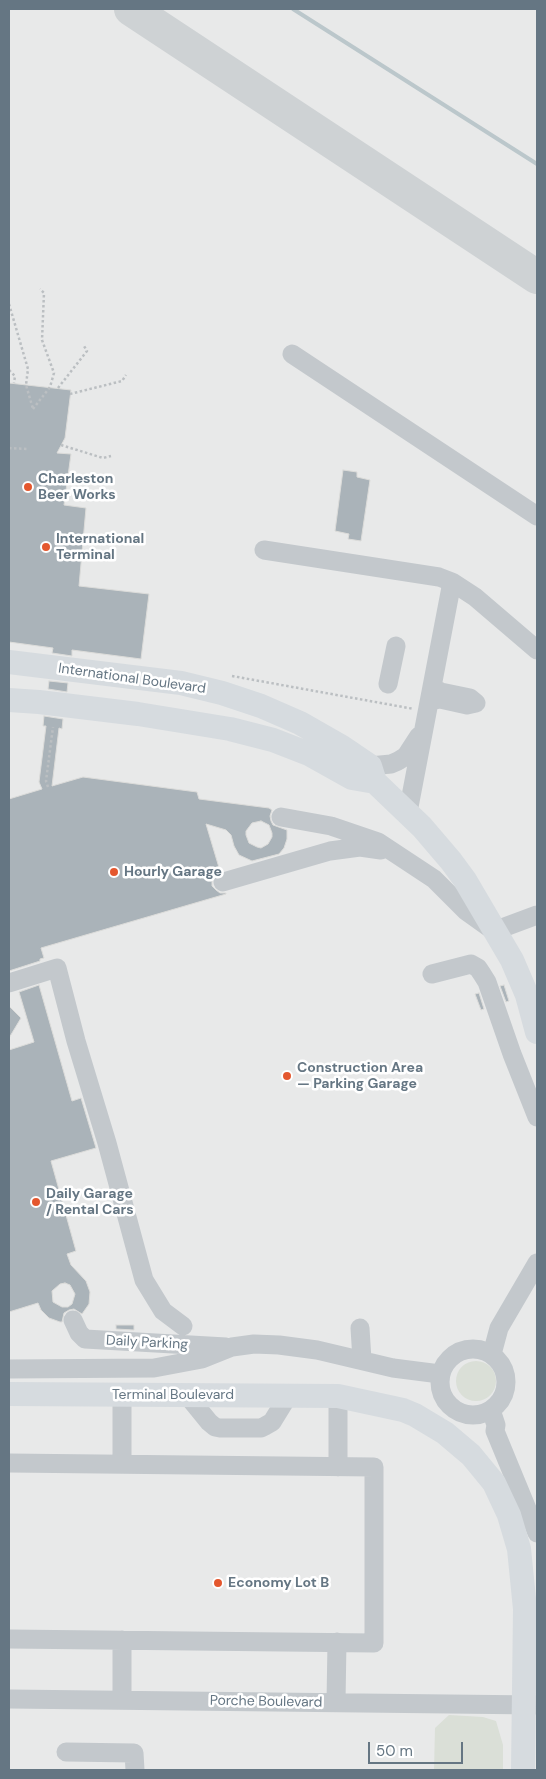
<!DOCTYPE html>
<meta charset="utf-8">
<style>
body{margin:0}
#map{position:relative;width:546px;height:1779px;overflow:hidden;background:#fafaf8;font-family:"DM Sans",sans-serif}
canvas{display:block}
.frame{position:absolute;inset:0;border:10px solid #657683;pointer-events:none}
.scale{position:absolute;left:368px;top:1742px;width:95px;height:22px;box-sizing:border-box;border:2px solid #657683;border-top:0;padding-left:6px;font-size:15px;line-height:18px;white-space:nowrap;color:#657683;-webkit-text-stroke:4px #fff;paint-order:stroke}
</style>
<div id="map">
<canvas width="546" height="1779"></canvas>
<div class="frame"></div>
<div class="scale">50 m</div>
</div>
<script>
const context = document.querySelector('canvas').getContext('2d');
context.lineJoin = 'round';
function fill(path, color) {
  context.fillStyle = color;
  context.fill(path, 'evenodd');
}
function poly(rows) {
  const path = new Path2D();
  for (const r of rows) {
    if (r.length === 3) {
      path.moveTo(r[0] + r[2], r[1]);
      path.arc(r[0], r[1], r[2], 0, 2 * Math.PI);
      continue;
    }
    path.moveTo(r[0], r[1]);
    for (let i = 2; i < r.length; i += 2) path.lineTo(r[i], r[i + 1]);
  }
  return path;
}
function trace(path, color, width, dash) {
  context.strokeStyle = color;
  context.lineWidth = width;
  context.lineCap = dash ? 'butt' : 'round';
  context.setLineDash(dash || []);
  context.stroke(path);
}
function write(font, color, halo, rows, align = 'center') {
  context.font = font + ' "DM Sans",sans-serif';
  context.lineWidth = 5;
  context.setLineDash([]);
  context.textBaseline = 'middle';
  context.strokeStyle = halo;
  context.fillStyle = color;
  for (const [text, x, y, turn = 0] of rows) {
    context.save();
    context.translate(x, y);
    context.rotate((+turn || 0) * Math.PI / 180);
    context.textAlign = isNaN(turn) ? turn : align;
    if (halo) context.strokeText(text, 0, 0);
    context.fillText(text, 0, 0);
    context.restore();
  }
}
const built = poly([
 [9,9,537,9,537,1770,9,1770]
]);
const green = poly([
 [476,1381,20],
 [449,1715,483,1717,496,1721,503,1745,503,1770,434,1770,435,1728]
]);
const stream = poly([
 [293,9,537,164]
]);
const taxiway = poly([
 [131,9,537,277]
]);
const building = poly([
 [9,383,71,390,65,438,57,453,71,454,64,505,86,508,79,586,149,594,141,659,72,650,72,656,52,653,53,648,9,642,9,383],
 [343,470,357,472,357,477,370,480,361,541,348,539,349,534,335,531,343,470],
 [49,681,68,683,67,692,48,689,49,681],
 [44,716,63,719,62,729,59,728,52,786,83,777,197,792,199,799,269,808,272,810,270,816,271,821,273,825,287,830,287,839,284,848,279,854,252,861,239,855,234,846,231,835,226,830,206,824,220,871,215,874,212,879,212,886,216,890,220,893,226,893,226,894,41,948,44,958,40,959,40,961,9,971,9,799,42,789,39,782,46,726,43,726,44,716],
 [261,821,269,825,272,833,272,837,268,844,261,848,257,847,249,843,246,835,246,831,252,823,261,821],
 [39,985,72,1101,81,1098,96,1148,51,1161,76,1251,67,1254,71,1265,86,1281,90,1292,89,1304,82,1314,74,1309,69,1310,64,1313,62,1322,60,1322,49,1318,41,1310,38,1303,9,1312,9,1050,34,1042,19,992,39,985],
 [65,1283,70,1285,75,1294,72,1304,68,1307,62,1307,53,1302,52,1291,60,1284,65,1283],
 [504,985,509,1001,506,1002,500,986,504,985],
 [479,993,484,1009,481,1010,475,994,479,993],
 [9,1006,21,1018,9,1038,9,1006],
 [116,1325,134,1325,134,1330,116,1329,116,1325]
]);
const path = poly([
 [9,304,28,369,26,385,33,409],
 [9,370,15,376,14,383],
 [58,388,87,351,84,346],
 [70,394,122,381,126,375],
 [33,409,50,387,54,373,42,340,44,293,40,289],
 [61,445,103,458,111,456],
 [9,448,27,449],
 [232,676,414,709],
 [48,787,46,781,53,727]
]);
const minor = poly([
 [292,354,537,516],
 [264,550,439,577,452,582,475,597,537,650],
 [388,684,396,646],
 [430,701,440,699,467,705,476,703,470,698,441,692,432,687],
 [370,766,391,764,398,761,406,756,419,736],
 [408,812,452,582],
 [281,817,331,826,378,842,434,879,466,911,494,931,537,915],
 [223,882,330,851,360,847,381,850],
 [432,974,471,964,478,968,482,974,487,982,512,1054,537,1117],
 [9,983,57,968,76,1041,107,1143,144,1280,163,1311,183,1326],
 [73,1320,79,1333,85,1339,226,1347],
 [360,1328,362,1360],
 [473,1382,33],
 [492,1354,499,1328,537,1263],
 [9,1369,154,1368,202,1359,232,1347,254,1344,279,1345,317,1350,393,1368,440,1374],
 [122,1395,122,1464],
 [187,1395,209,1422,215,1427,220,1428,261,1428,265,1426,272,1422,288,1396],
 [491,1410,496,1425,495,1431,537,1533],
 [9,1463,374,1467,374,1643,9,1639],
 [338,1467,338,1396],
 [9,1699,537,1705],
 [122,1700,122,1640],
 [336,1702,337,1642],
 [66,1752,134,1753,135,1770]
]);
const major = poly([
 [9,662,181,683,222,693,261,706,300,723,342,747,370,766,375,782,422,827,451,861,465,880,512,960,527,995,537,1032],
 [9,700,39,702,138,714,230,729,273,740,309,754,352,778,375,782],
 [9,1394,338,1396,403,1410,415,1415,445,1433,471,1455,494,1483,509,1515,519,1549,525,1609,523,1770]
]);
const markers = [
 [28,487,5,"#e4572e"],
 [46,547,5,"#e4572e"],
 [114,872,5,"#e4572e"],
 [287,1076,5,"#e4572e"],
 [36,1202,5,"#e4572e"],
 [218,1583,5,"#e4572e"]
];
const poiNames = [
 ["Charleston",38,479],
 ["Beer Works",38,495],
 ["International",56,539],
 ["Terminal",56,555],
 ["Hourly Garage",124,872],
 ["Construction Area",297,1068],
 ["— Parking Garage",297,1084],
 ["Daily Garage",46,1194],
 ["/ Rental Cars",46,1210],
 ["Economy Lot B",228,1583]
];
const streetNames = [
 ["International Boulevard",132,679,8],
 ["Daily Parking",147,1343,3],
 ["Terminal Boulevard",173,1395],
 ["Porche Boulevard",266,1702,1]
];
fill(built, '#e8e9e9');
fill(green, '#dadfd7');
trace(stream, '#bbc7cb', 4);
trace(taxiway, '#ced2d4', 34);
fill(building, '#aab3b9');
trace(building, '#dcdcda', 1);
trace(path, '#bbbfc2', 2.5, [2.5, 2.5]);
trace(minor, '#c3c8cc', 19);
trace(major, '#d6dbdf', 24);
for (const [x, y, r, color] of markers) {
  const dot = new Path2D();
  dot.arc(x, y, r, 0, 2 * Math.PI);
  context.fillStyle = color;
  context.fill(dot);
  trace(dot, '#fff', 2);
}
write('bold 14px', '#657683', '#fff', poiNames, 'left');
write('14px', '#657683', '#fff', streetNames);
</script>
